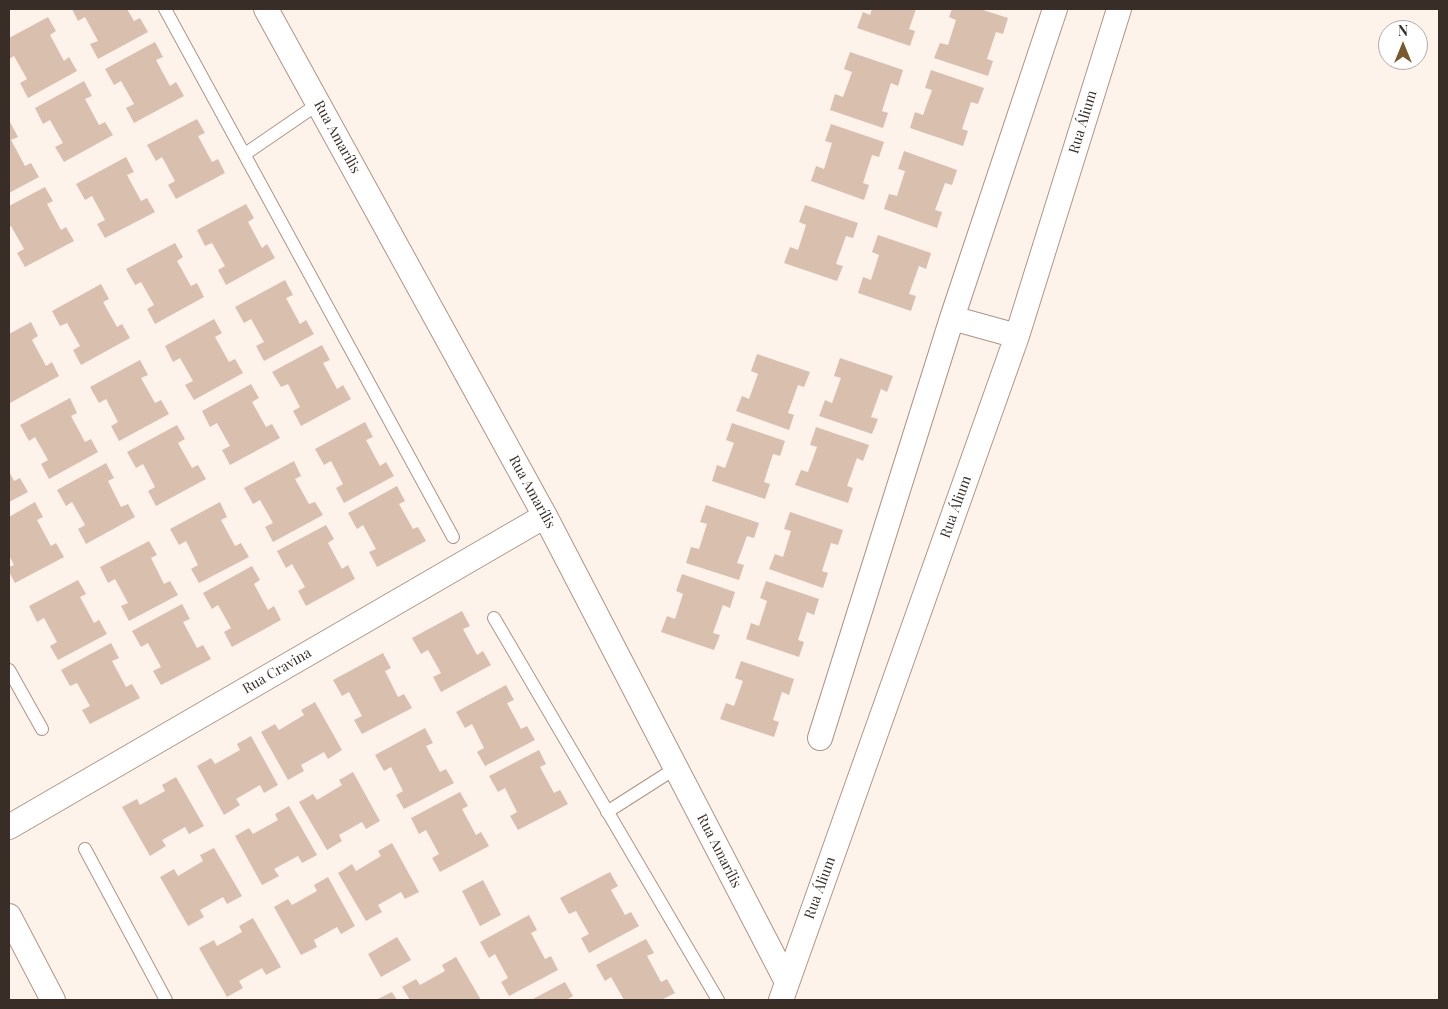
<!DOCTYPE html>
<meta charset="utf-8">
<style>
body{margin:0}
#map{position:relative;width:1448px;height:1009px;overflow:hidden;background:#fef3eb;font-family:"Playfair Display",serif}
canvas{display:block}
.frame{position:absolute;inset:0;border:10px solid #382e27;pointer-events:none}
.north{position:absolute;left:1378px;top:20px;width:50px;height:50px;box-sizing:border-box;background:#fff;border:1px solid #afaba9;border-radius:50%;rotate:0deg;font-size:14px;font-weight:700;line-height:20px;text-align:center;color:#382e27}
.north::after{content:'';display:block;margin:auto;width:18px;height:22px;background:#795a2f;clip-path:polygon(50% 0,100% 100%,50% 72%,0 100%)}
</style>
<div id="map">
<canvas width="1448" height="1009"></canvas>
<div class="frame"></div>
<div class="north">N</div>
</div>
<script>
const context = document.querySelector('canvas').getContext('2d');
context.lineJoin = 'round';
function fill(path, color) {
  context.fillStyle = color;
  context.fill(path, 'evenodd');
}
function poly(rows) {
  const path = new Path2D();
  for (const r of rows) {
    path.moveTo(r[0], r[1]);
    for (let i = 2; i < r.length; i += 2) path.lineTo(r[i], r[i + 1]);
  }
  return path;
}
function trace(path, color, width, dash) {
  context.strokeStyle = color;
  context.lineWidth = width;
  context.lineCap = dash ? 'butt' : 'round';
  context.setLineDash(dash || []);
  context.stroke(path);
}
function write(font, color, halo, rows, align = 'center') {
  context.font = font + ' "Playfair Display",serif';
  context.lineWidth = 4;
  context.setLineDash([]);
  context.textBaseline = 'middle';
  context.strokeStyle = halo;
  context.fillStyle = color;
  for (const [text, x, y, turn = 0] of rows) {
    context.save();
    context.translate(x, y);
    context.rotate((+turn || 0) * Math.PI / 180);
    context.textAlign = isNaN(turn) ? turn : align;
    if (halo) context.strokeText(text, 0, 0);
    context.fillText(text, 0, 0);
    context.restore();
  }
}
const building = poly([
 [72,9,127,9,134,21,140,18,148,32,98,59,90,44,98,41,85,17,78,21],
 [872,9,916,9,909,29,915,31,910,46,857,28,863,12,870,15],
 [952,9,980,9,1008,18,1003,34,996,32,987,59,993,61,988,76,934,58,940,43,948,45,956,20,949,17],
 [48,17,56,31,50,35,64,61,69,57,77,71,28,98,20,83,27,79,14,56,9,59,9,38],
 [155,42,163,57,156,60,170,86,176,82,184,96,134,123,126,108,134,104,121,81,114,85,105,69],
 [850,52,903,70,898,86,891,83,882,111,888,113,883,128,830,110,835,94,843,97,852,72,844,69],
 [931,70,984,88,978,104,971,102,962,129,968,131,963,146,910,128,915,112,923,115,932,90,925,88],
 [84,81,92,96,85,99,99,125,105,122,113,135,64,162,55,147,63,143,50,120,43,124,35,108],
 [197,119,205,133,198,136,212,162,218,159,225,173,176,199,168,185,175,181,162,157,156,161,147,145],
 [9,120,18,137,11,140,25,166,31,163,39,177,9,193],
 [831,124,884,142,879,157,872,155,863,183,869,185,864,200,811,181,816,166,824,169,832,143,825,141],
 [904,151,957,170,952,185,945,183,935,210,942,212,937,228,884,209,889,194,897,196,905,171,898,169],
 [126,157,134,172,127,175,141,201,147,198,155,212,105,238,97,224,105,220,92,196,85,200,76,184],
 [45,187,53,201,47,204,61,230,66,227,74,241,25,267,17,253,24,249,11,226,9,227,9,206],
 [246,204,254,218,248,222,262,248,267,244,275,258,226,285,218,270,225,266,212,243,205,246,197,230],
 [805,205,858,223,853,238,846,236,836,264,843,266,837,281,784,263,790,247,798,250,806,225,799,222],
 [878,235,931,253,926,269,919,266,909,294,916,296,911,311,858,293,863,277,871,280,879,255,872,252],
 [175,243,183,257,177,261,191,286,197,283,204,297,155,324,147,309,154,305,141,282,135,285,126,269],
 [285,280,293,295,286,298,300,324,306,320,314,334,264,361,256,346,264,342,251,319,244,323,235,307],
 [101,284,109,299,103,302,117,327,122,324,130,338,81,365,73,350,80,346,67,323,60,326,52,311],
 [214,319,222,333,215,337,229,362,235,359,243,373,194,400,185,385,193,381,180,358,173,362,165,346],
 [31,322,38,336,32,340,46,366,52,362,59,376,10,403,9,334],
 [322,345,330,360,323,363,337,389,343,385,351,399,301,426,293,411,300,407,288,384,281,387,272,372],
 [757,354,810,372,804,387,798,385,788,413,794,415,789,430,736,411,742,396,749,399,758,374,751,371],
 [840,358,893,376,887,392,881,389,871,417,878,419,872,434,819,416,825,400,832,403,841,378,834,376],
 [140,360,148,375,141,378,155,403,161,400,169,414,119,441,111,426,118,422,106,399,99,403,90,387],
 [251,384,259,398,252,402,266,427,272,424,280,438,230,465,222,450,230,446,217,423,210,427,202,411],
 [70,398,77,413,71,416,85,442,91,439,98,452,49,479,41,464,48,460,35,437,29,441,20,425],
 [365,422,373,437,366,440,380,466,386,462,394,476,344,503,336,488,343,484,331,461,324,465,315,449],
 [732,423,785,441,780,456,773,454,764,482,770,484,765,499,712,481,717,465,725,468,734,443,726,440],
 [177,425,185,439,178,443,192,468,198,465,206,479,156,506,148,491,155,487,143,464,136,468,127,452],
 [816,427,869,445,863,461,857,458,847,486,853,488,848,503,795,485,801,470,808,472,817,447,810,445],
 [294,461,301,476,295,479,309,504,315,502,323,515,273,542,265,527,273,523,260,500,253,504,244,488],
 [106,463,114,478,108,481,121,507,128,504,135,517,86,544,78,529,85,525,72,502,66,506,57,490],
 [9,471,14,481,20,478,28,492,9,502],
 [397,486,405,501,399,504,413,529,418,527,426,541,377,567,369,552,376,549,363,525,357,529,348,513],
 [35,502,43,517,37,520,51,546,56,543,64,557,15,583,9,572,9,567,14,565,9,555,9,517],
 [220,502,227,517,221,520,235,546,241,543,249,557,199,583,191,569,198,565,186,541,179,545,170,529],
 [706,505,759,523,754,538,747,536,737,563,744,565,739,580,686,563,691,547,699,549,707,524,700,522],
 [790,512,843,530,838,545,831,543,822,571,828,573,823,588,769,569,775,554,783,557,791,531,784,529],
 [326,525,334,539,328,543,342,569,348,565,355,579,306,606,298,591,305,587,292,564,286,568,277,551],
 [149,541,157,555,151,558,164,584,170,581,178,595,129,621,121,606,128,603,115,579,108,583,100,567],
 [252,566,260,580,254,584,268,610,274,606,281,620,232,647,224,632,231,628,218,605,212,609,203,593],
 [682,574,735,592,730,608,723,605,713,633,720,635,714,650,661,632,667,616,675,619,683,594,676,591],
 [78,580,86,594,80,597,94,623,99,620,107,634,58,660,50,646,57,642,44,618,37,622,29,606],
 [766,581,819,599,814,615,807,612,798,640,804,642,799,657,746,639,751,623,759,626,767,601,760,598],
 [182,604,190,619,183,622,197,648,203,645,211,659,161,685,153,671,161,667,148,643,141,647,132,631],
 [462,611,470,626,463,629,477,655,483,651,491,665,441,692,433,677,441,673,428,650,421,654,412,638],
 [111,643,119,658,112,661,126,687,132,684,140,698,90,724,82,710,90,706,77,683,70,686,61,670],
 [383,653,391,668,385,671,398,697,404,694,412,708,362,734,354,720,362,716,349,692,342,696,333,680],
 [741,661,794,679,789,695,782,692,773,720,779,722,774,737,720,719,726,703,734,706,743,681,735,678],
 [506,685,514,700,507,703,521,729,527,726,535,740,485,766,477,752,484,748,472,724,465,728,456,712],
 [315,702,342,750,328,759,324,752,301,765,304,771,288,780,261,732,275,724,279,730,304,715,301,710],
 [425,728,433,743,426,746,440,772,446,769,454,783,404,809,396,795,403,791,391,767,384,771,375,755],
 [251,736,278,785,264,793,260,785,236,799,240,805,224,815,197,766,211,758,215,764,240,750,237,744],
 [539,750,546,764,540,767,554,793,560,790,568,804,518,830,510,816,517,812,505,788,498,792,489,776],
 [353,772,380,821,366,829,362,822,339,835,342,841,327,850,299,802,313,794,317,800,342,785,339,780],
 [176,777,204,826,189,834,185,827,162,840,166,846,150,856,122,807,137,799,140,805,165,791,162,785],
 [460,792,468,806,462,809,476,835,481,832,489,846,440,872,432,858,439,854,426,830,419,834,411,818],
 [289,806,317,855,302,863,298,856,274,869,279,876,262,885,235,836,249,828,253,834,278,820,275,814],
 [392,843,419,892,405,899,401,892,378,905,382,912,366,921,338,873,352,864,356,871,381,856,378,851],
 [214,848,242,896,227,904,223,897,200,910,204,917,188,926,160,877,174,869,178,876,203,861,200,855],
 [610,872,618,886,611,890,625,915,631,912,639,926,589,953,581,938,589,934,576,911,569,914,560,898],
 [328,877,355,926,341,934,337,927,314,940,317,947,301,955,274,907,288,899,292,905,317,891,314,885],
 [483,880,501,915,480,926,462,891],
 [529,915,537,930,531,933,545,959,551,956,558,970,509,996,501,982,508,978,495,954,489,958,480,942],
 [253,918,281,967,266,975,262,968,239,981,243,988,227,997,199,948,214,940,217,946,242,932,239,926],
 [397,937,411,960,381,977,368,954],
 [646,939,654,953,647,956,661,982,667,979,675,993,661,1000,624,1000,611,977,605,981,596,965],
 [456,957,481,1000,410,1000,402,987,416,979,420,985,445,971,442,965],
 [565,982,573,996,566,1000,531,1000],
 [392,992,397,1000,376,1000]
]);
const service = poly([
 [165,9,453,537],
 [245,154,318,104],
 [494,618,718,1000],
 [9,670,42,729],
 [607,812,676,768],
 [85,849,166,1000]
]);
const minor = poly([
 [266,9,545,516,787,982],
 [952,318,1017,336],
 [820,738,952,318,1055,9],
 [9,827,545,516],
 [9,916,53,1000],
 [781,1000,1017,336,1119,9]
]);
const streetNames = [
 ["Rua Álium",1083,122,-73],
 ["Rua Amarílis",337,137,61],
 ["Rua Amarílis",532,492,61],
 ["Rua Álium",956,507,-70],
 ["Rua Cravina",277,671,-30],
 ["Rua Amarílis",719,851,63],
 ["Rua Álium",820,888,-70]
];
fill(building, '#d9bfae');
trace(service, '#ae9584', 14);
trace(minor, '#ae9584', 26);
trace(service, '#fff', 12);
trace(minor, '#fff', 24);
write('14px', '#382e27', '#fff', streetNames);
</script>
